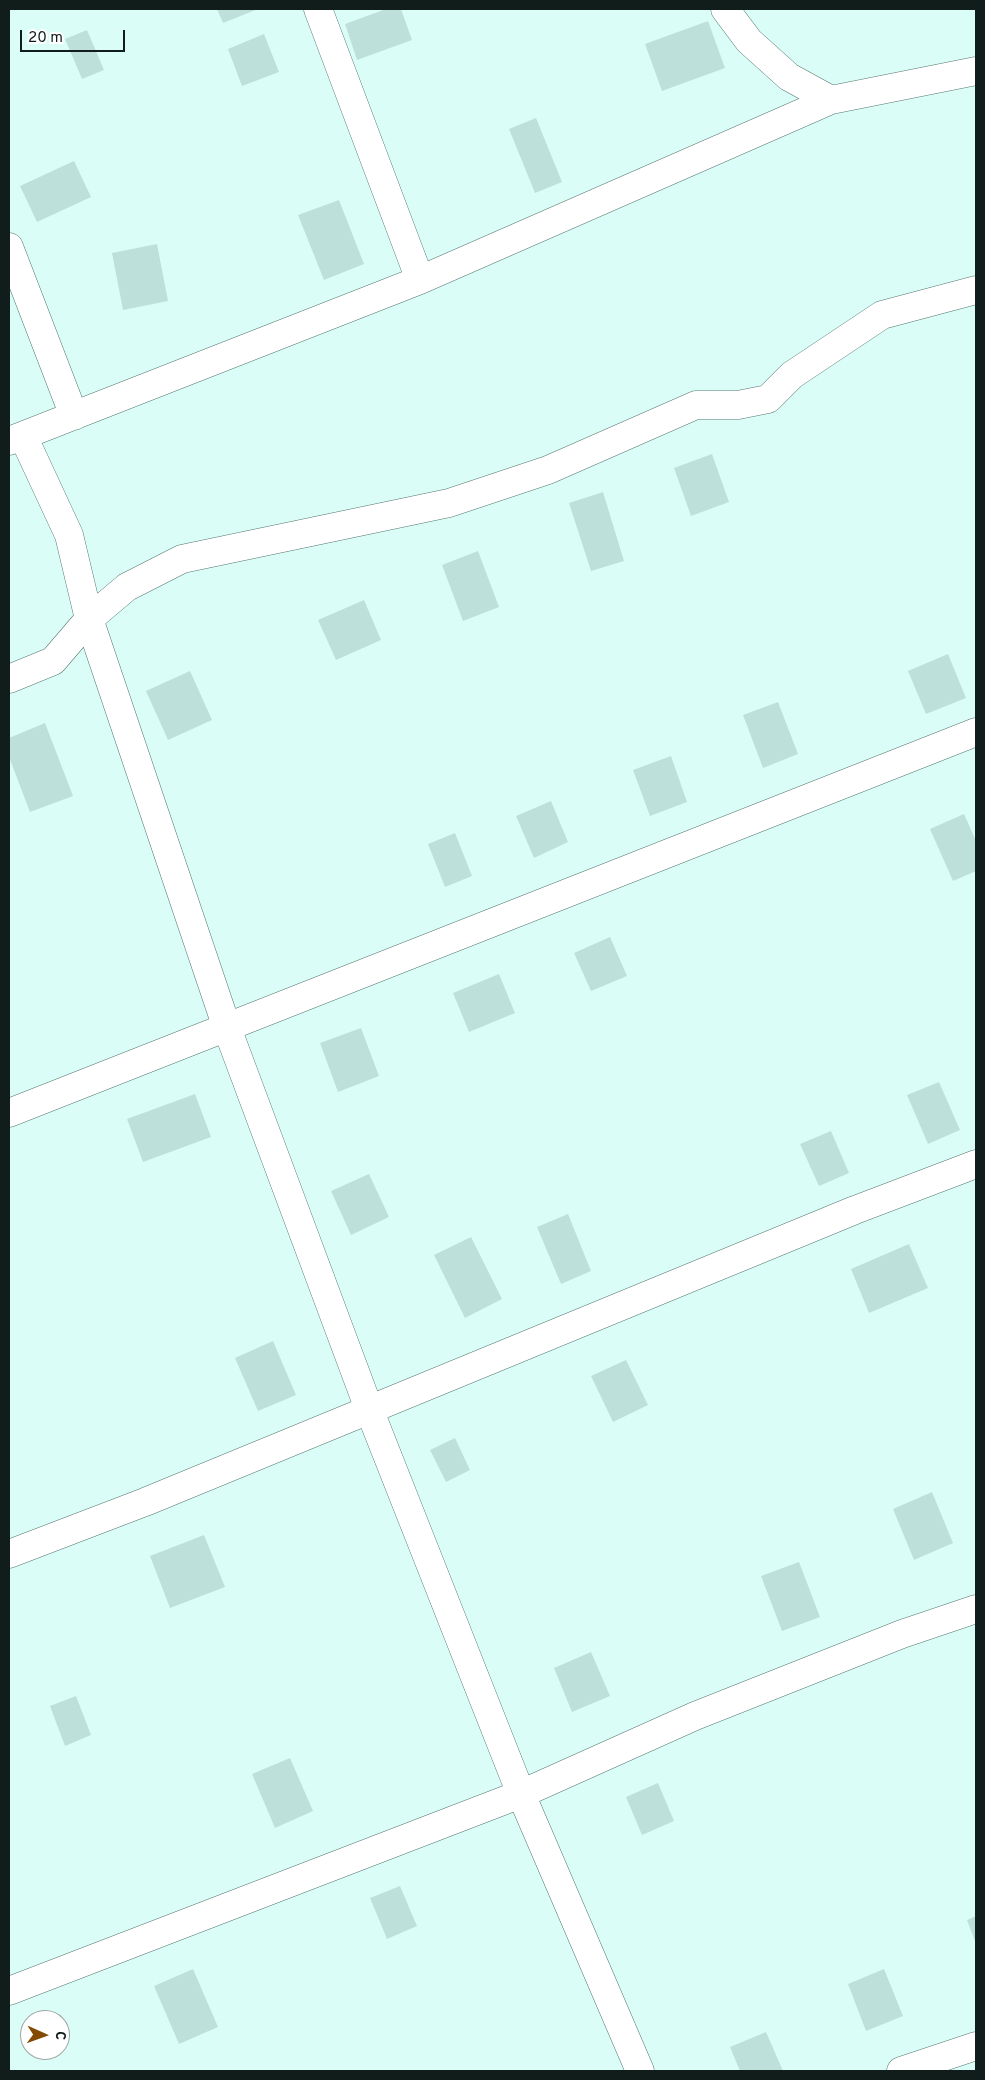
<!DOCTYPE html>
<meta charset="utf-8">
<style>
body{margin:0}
#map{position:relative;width:985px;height:2080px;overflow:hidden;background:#dafef7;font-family:Overpass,sans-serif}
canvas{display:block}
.frame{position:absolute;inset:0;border:10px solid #101d1b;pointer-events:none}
.north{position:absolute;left:20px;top:2010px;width:50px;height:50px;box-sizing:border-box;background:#fff;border:1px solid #9fa5a4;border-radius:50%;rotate:92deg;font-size:14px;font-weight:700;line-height:20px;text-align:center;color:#101d1b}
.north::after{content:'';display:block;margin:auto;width:18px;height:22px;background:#854a02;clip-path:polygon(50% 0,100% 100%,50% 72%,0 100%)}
.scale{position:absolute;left:20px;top:30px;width:105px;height:22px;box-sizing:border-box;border:2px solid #101d1b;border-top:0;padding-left:6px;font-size:15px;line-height:18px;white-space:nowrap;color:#101d1b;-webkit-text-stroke:4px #fff;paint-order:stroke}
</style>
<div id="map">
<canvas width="985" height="2080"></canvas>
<div class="frame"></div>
<div class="north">С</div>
<div class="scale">20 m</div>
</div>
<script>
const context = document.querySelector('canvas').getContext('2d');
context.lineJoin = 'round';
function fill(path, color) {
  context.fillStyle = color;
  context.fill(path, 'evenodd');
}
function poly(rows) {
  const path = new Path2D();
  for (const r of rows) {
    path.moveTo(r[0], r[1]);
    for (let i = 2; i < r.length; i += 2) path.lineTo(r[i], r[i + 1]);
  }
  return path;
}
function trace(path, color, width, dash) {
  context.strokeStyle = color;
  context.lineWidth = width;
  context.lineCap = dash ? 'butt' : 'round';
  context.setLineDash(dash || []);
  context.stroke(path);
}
const building = poly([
 [217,9,258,9,223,23],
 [386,9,401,9,412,40,357,60,345,24],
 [708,21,725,68,662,91,645,44],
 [87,30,104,70,82,79,65,39],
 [264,34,279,72,242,86,228,49],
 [536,118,562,182,535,193,509,129],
 [74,161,91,197,37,222,20,186],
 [339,200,364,264,324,280,298,215],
 [157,244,168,301,123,310,112,253],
 [712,454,729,502,691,516,674,468],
 [603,492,624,561,591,571,569,503],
 [478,551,499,607,463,621,442,565],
 [364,600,381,640,336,660,318,620],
 [948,654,966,698,926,714,908,671],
 [190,671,212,720,168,740,146,691],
 [778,702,798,754,763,768,743,715],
 [45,723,73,796,30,812,9,757,9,738],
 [671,756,687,802,650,816,633,770],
 [551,801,568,842,534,858,516,816],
 [964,814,976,841,976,871,953,881,930,829],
 [455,833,472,876,445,887,428,844],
 [610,937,627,976,591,991,574,953],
 [499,974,515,1013,469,1032,453,993],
 [361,1028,379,1076,338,1092,320,1043],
 [939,1082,960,1130,928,1144,907,1095],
 [195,1094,211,1137,143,1162,127,1119],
 [831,1131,849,1173,819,1186,800,1144],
 [369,1174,389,1217,351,1235,331,1191],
 [568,1214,591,1271,561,1284,537,1227],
 [471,1237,502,1299,465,1318,434,1255],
 [909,1244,928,1288,869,1313,851,1269],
 [273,1341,296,1395,258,1411,235,1358],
 [626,1360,648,1405,613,1422,591,1376],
 [455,1438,470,1470,446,1482,430,1450],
 [932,1492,953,1543,914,1560,893,1509],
 [204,1535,225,1587,170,1608,150,1556],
 [799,1562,820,1617,782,1631,761,1576],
 [591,1652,610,1696,572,1712,554,1668],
 [76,1696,91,1735,65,1746,50,1706],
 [290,1758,313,1811,275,1828,252,1774],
 [658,1783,674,1821,642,1835,626,1797],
 [400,1886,417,1926,387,1939,370,1898],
 [976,1916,976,1944,967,1920],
 [193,1969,218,2027,179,2044,154,1986],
 [884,1969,903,2016,866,2031,848,1984],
 [766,2032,783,2071,740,2071,730,2047]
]);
const minor = poly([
 [318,9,420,280],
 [725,9,749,41,789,77,831,100],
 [9,247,74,416],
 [23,436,69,535,89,619,227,1028,369,1409,521,1794,640,2071],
 [9,441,420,280,831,100,976,71],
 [9,679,53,661,89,619,127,587,182,559,449,503,548,470,696,405,738,405,768,399,792,375,882,315,976,290],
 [9,1113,976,732],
 [9,1554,145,1502,855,1210,976,1164],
 [9,1991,521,1794,695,1716,902,1634,976,1609],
 [901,2071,976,2046]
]);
fill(building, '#bde1da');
trace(minor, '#557670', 29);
trace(minor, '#fff', 28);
</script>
